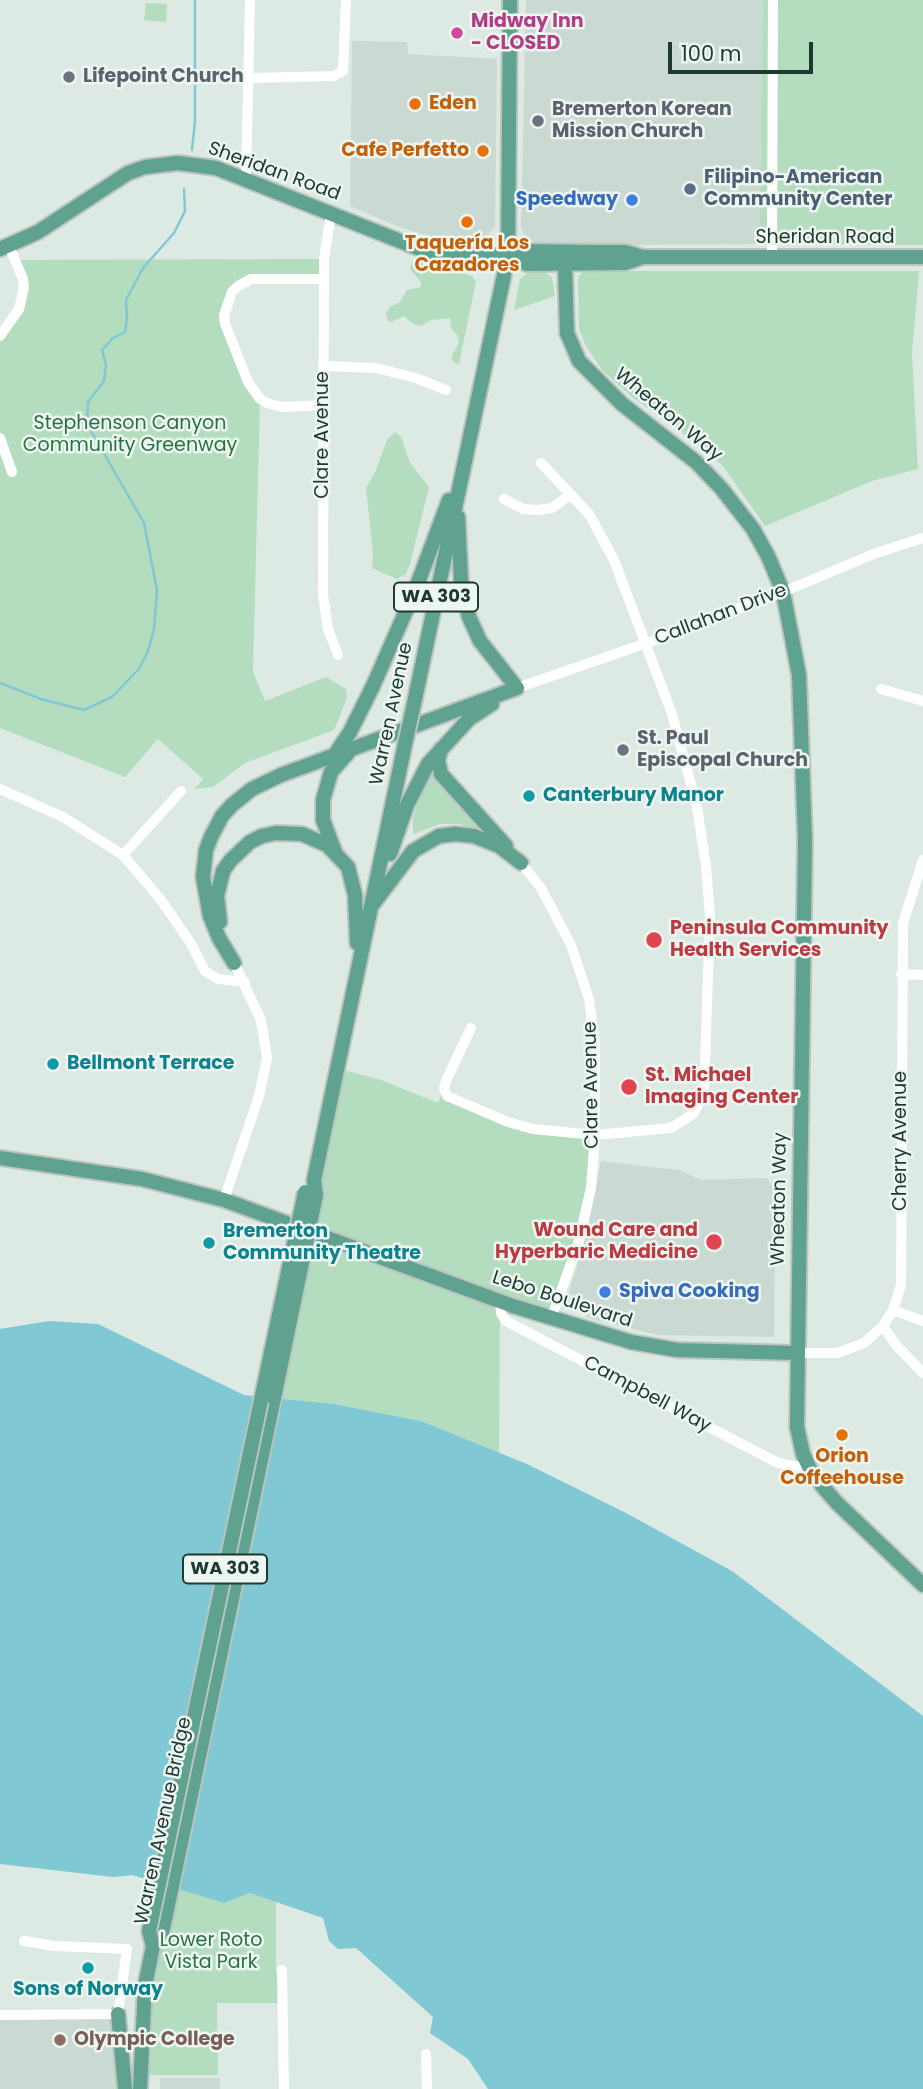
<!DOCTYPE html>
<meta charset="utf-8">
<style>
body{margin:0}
#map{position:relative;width:923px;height:2089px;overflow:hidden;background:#dceae3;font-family:Poppins,sans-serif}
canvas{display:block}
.scale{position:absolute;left:668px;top:42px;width:145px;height:32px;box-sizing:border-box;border:4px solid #1e3931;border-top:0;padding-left:9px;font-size:21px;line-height:24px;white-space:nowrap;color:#1e3931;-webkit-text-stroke:5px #edf6f1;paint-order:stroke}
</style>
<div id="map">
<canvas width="923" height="2089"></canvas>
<div class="scale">100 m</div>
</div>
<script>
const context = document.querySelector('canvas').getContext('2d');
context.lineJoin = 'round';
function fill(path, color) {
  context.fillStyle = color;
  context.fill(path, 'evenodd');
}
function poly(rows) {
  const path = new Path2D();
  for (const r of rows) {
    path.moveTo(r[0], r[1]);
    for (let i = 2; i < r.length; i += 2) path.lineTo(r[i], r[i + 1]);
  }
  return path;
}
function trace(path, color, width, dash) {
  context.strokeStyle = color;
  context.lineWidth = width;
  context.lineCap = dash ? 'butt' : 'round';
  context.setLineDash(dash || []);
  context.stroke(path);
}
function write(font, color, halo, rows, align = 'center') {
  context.font = font + ' Poppins,sans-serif';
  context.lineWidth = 5;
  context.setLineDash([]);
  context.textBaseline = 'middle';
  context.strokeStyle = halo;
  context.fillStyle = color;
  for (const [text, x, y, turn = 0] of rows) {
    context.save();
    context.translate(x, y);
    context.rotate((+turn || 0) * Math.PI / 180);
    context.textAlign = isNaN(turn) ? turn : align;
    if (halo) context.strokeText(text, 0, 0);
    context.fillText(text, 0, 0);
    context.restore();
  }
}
const built = poly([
 [526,0,763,0,759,244,636,245,623,243,536,243,524,236,521,226],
 [352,41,407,42,408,54,497,59,495,227,487,235,477,240,447,241,402,228,350,206],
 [601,1161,679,1170,701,1180,767,1178,772,1186,775,1227,774,1337,658,1335,591,1319,569,1306,567,1298,588,1229],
 [118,2014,125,2089,0,2089,0,2015],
 [160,2078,220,2078,220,2089,160,2089]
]);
const green = poly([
 [763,0,923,0,923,245,759,244],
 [146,3,167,4,166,22,144,20],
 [324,259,324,279,245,282,224,315,260,399,253,672,265,701,326,677,346,689,347,698,334,730,245,763,213,787,194,789,203,779,158,739,125,777,0,728,0,336,22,303,16,260],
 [420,260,434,269,465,274,473,277,476,282,459,364,455,363,451,358,459,342,458,336,451,328,450,318,431,320,421,326,413,324,404,316,391,322,388,321,386,313,390,307,400,302,407,290,421,287,421,282,410,269,412,261],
 [533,269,543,270,552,278,555,296,514,310,520,279],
 [584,271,919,271,912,354,918,469,872,481,765,526,723,466,691,439,632,397,602,370,586,346,579,329,578,283,579,276],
 [395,432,401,437,410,463,429,487,410,564,406,574,397,579,372,568,373,554,366,488,376,470,387,440],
 [433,772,437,779,489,834,460,824,440,824,413,834,413,818,421,790],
 [336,1068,381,1080,438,1103,444,1088,447,1096,508,1122,595,1135,593,1174,551,1319,500,1302,499,1453,421,1421,334,1404,274,1398],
 [172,1886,224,1903,250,1893,276,1901,276,1970,283,2003,217,2003,218,2075,140,2075,143,2006]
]);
const water = poly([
 [49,1321,98,1324,244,1395,334,1404,421,1421,527,1464,626,1513,732,1571,923,1716,923,2089,488,2089,468,2059,430,2033,433,2017,356,1948,338,1949,329,1941,323,1918,250,1893,224,1903,132,1875,113,1877,0,1864,0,1329]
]);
const stream = poly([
 [192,150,195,121,195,0],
 [0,683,41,699,84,710,112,697,139,669,148,651,154,629,157,590,144,523,87,424,88,402,104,381,106,365,102,350,113,338,125,332,127,318,126,300,143,268,174,233,185,211,184,189]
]);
const minor = poly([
 [250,78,334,76,343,71,346,0],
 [246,179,250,0],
 [331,214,324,259,323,595,328,629,338,655],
 [772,258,773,0],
 [0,336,19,309,24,288,23,279,9,246],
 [323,366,376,368,416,378,446,390],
 [323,405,282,407,267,403,260,399,248,382,225,324,224,315,232,292,238,286,251,279,324,279],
 [0,438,12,472],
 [504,499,523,509,538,510,552,508,571,494],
 [517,688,647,643,783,592,876,553,923,538],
 [881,689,923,701],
 [0,789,63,817,123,855,161,900,190,942,205,971,218,979,245,982],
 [123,855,181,791],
 [521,863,541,888,571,945,589,999,595,1044,595,1135,591,1188,578,1244,551,1319],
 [901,974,923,975],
 [471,1028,446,1081,444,1088,447,1096,508,1122,533,1129,595,1135,671,1128,693,1114,704,1094,710,916,706,866,697,807,690,781,672,714,614,560,589,514,541,463],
 [224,1200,259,1096,267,1058,261,1020,234,963],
 [500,1302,501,1313,506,1321,778,1463,810,1469],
 [893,1310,923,1321],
 [883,1326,896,1345,923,1373],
 [797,1353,837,1353,864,1343,883,1326,893,1310,901,1285,903,923,923,860],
 [282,1970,284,2089],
 [0,2015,118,2014,127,1949,54,1946,24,1941],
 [426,2054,427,2089]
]);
const major = poly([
 [0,249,38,232,128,173,145,167,178,163,216,168,425,251,443,256,508,256,528,251,595,252,625,252,643,257,923,257],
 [508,256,527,264,625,263,643,257],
 [565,264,567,333,579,361,622,404,696,462,721,488,753,529,768,556,783,592,799,675,805,840,797,1427,803,1454,810,1469,823,1487,837,1503,923,1585],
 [458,517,461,581,469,617,480,641,517,688],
 [415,699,508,256,510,0],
 [441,749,438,760,441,774,506,846],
 [334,756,350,732,373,686,416,588,449,500],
 [335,852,323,820,323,800,331,772,348,753],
 [390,854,407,805,428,764,469,719,492,704],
 [373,904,413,851,439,836,455,834,474,836,499,846,521,863],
 [220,922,217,896,223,871,230,861,250,842,262,836,276,833,302,834,327,845,348,867,355,895,357,943],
 [234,963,219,938,210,916,203,877,206,850,211,837,222,816,232,805,252,789,281,775,517,688],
 [0,1158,142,1179,224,1200,513,1306,631,1342,677,1350,797,1353],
 [316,1195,314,1180,405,744],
 [118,2014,125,2089],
 [140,2089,145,1986,153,1946,162,1933,172,1886,274,1398]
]);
const majorBridge = poly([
 [405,744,415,699],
 [274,1398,316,1195],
 [153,1946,149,1931,305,1192]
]);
const markers = [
 [457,33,7,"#d1479c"],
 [69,77,7,"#6b7280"],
 [415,104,7,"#e8710a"],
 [538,121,7,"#6b7280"],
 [483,151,7,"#e8710a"],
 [690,189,7,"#5c6f8a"],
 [632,200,7,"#3f7fe0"],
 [467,222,7,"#e8710a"],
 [623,750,7,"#6b7280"],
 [529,796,7,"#0f9aa8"],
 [654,940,9,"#e0444e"],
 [53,1064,7,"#0f9aa8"],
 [629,1087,9,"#e0444e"],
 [714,1242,9,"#e0444e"],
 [209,1243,7,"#0f9aa8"],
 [605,1292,7,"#3f7fe0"],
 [842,1435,7,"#e8710a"],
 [88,1968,7,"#0f9aa8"],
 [60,2040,7,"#8d6e63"]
];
const shields = [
 [436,597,84],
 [225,1569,84]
];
const shieldNames = [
 ["WA 303",436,597],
 ["WA 303",225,1569]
];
const hotelNames = [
 ["Midway Inn",471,22],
 ["- CLOSED",471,44]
];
const worshipNames = [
 ["Lifepoint Church",83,77],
 ["Bremerton Korean",552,110],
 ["Mission Church",552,132],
 ["St. Paul",637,739],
 ["Episcopal Church",637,761]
];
const foodNames = [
 ["Eden",429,104,"left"],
 ["Cafe Perfetto",469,151,"right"],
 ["Taquería Los",467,244],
 ["Cazadores",467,266],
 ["Orion",842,1457],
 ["Coffeehouse",842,1479]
];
const streetNames = [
 ["Sheridan Road",274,172,20],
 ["Sheridan Road",825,238],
 ["Wheaton Way",668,415,40],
 ["Clare Avenue",323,435,-90],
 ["Callahan Drive",721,615,-21],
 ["Warren Avenue",392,714,-78],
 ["Clare Avenue",592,1085,-91],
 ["Cherry Avenue",901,1141,-90],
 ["Wheaton Way",780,1199,-89],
 ["Lebo Boulevard",562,1300,18],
 ["Campbell Way",647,1395,28],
 ["Warren Avenue Bridge",164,1821,-78]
];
const serviceNames = [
 ["Filipino-American",704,178],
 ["Community Center",704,200]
];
const shopNames = [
 ["Speedway",618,200],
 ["Spiva Cooking",619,1292,"left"]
];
const parkNames = [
 ["Stephenson Canyon",130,424],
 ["Community Greenway",130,446],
 ["Lower Roto",211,1941],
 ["Vista Park",211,1963]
];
const cultureNames = [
 ["Canterbury Manor",543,796],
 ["Bellmont Terrace",67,1064],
 ["Bremerton",223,1232],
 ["Community Theatre",223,1254],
 ["Sons of Norway",88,1990,"center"]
];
const healthNames = [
 ["Peninsula Community",670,929],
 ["Health Services",670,951],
 ["St. Michael",645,1076],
 ["Imaging Center",645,1098],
 ["Wound Care and",698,1231,"right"],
 ["Hyperbaric Medicine",698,1253,"right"]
];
const educationNames = [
 ["Olympic College",74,2040]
];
fill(built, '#cad9d2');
fill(green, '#b3ddbe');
fill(water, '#80c8d3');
trace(stream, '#80c8d3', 2.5);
trace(major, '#bcc4c1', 18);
trace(minor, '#fff', 10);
trace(major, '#5ea28f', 14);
trace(majorBridge, '#bcc4c1', 18, []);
trace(majorBridge, '#5ea28f', 14);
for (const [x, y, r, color] of markers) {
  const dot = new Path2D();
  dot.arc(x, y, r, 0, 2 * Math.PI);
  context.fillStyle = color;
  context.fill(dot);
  trace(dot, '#edf6f1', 2.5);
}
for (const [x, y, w] of shields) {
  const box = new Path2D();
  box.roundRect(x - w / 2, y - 14.5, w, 29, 5);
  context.fillStyle = '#edf6f1';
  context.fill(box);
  trace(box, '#1e3931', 2);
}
write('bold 18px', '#1e3931', null, shieldNames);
write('bold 19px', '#b23c85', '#edf6f1', hotelNames, 'left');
write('bold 19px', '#5b616d', '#edf6f1', worshipNames, 'left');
write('bold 19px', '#c56008', '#edf6f1', foodNames);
write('19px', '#1e3931', '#edf6f1', streetNames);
write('bold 19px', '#4e5e75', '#edf6f1', serviceNames, 'left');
write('bold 19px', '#366cbe', '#edf6f1', shopNames, 'right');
write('19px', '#267242', '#edf6f1', parkNames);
write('bold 19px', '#0d838f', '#edf6f1', cultureNames, 'left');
write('bold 19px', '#be3a42', '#edf6f1', healthNames, 'left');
write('bold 19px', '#785e54', '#edf6f1', educationNames, 'left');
</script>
